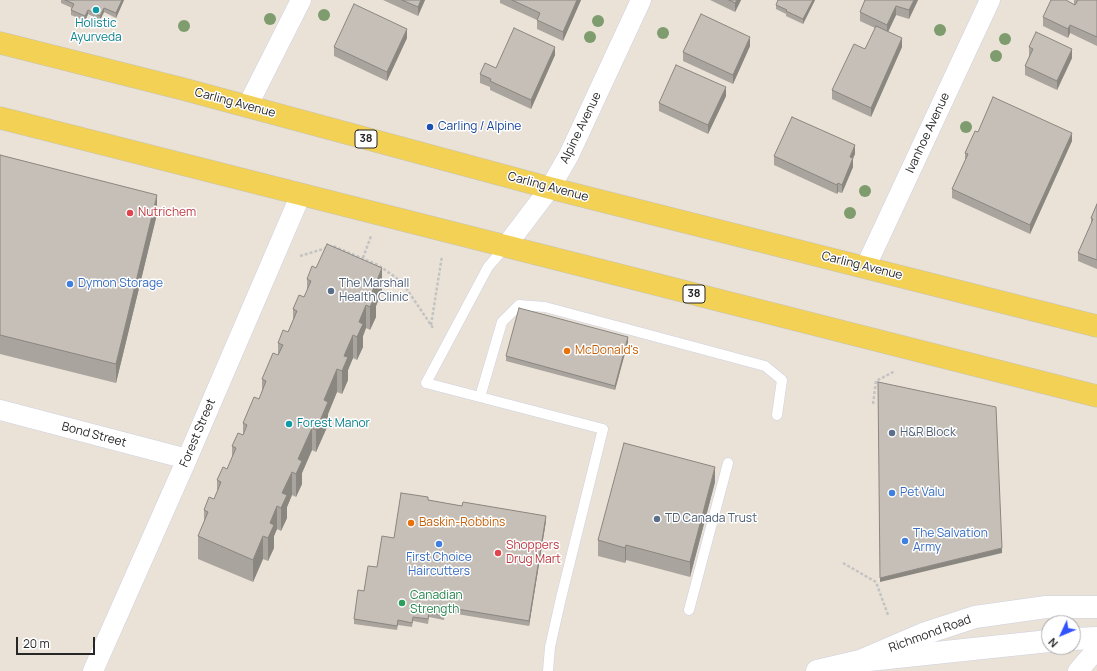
<!DOCTYPE html>
<style>
body{margin:0}
#map{position:relative;width:1097px;height:671px;overflow:hidden;background:#eae2d7;font-family:Manrope,sans-serif}
canvas{display:block}
.north{position:absolute;left:1041px;top:615px;width:40px;height:40px;box-sizing:border-box;background:#fff;border:1px solid #a9a9a9;border-radius:50%;rotate:226deg;font-size:11px;font-weight:700;line-height:16px;text-align:center;color:#272727}
.north::after{content:'';display:block;margin:auto;width:14px;height:18px;background:#3252fc;clip-path:polygon(50% 0,100% 100%,50% 72%,0 100%)}
.scale{position:absolute;left:16px;top:637px;width:79px;height:18px;box-sizing:border-box;border:2px solid #272727;border-top:0;padding-left:5px;font-size:12px;line-height:14px;white-space:nowrap;color:#272727;-webkit-text-stroke:3px #fff;paint-order:stroke}
</style>
<div id="map">
<canvas width="1097" height="671"></canvas>
<div class="north">N</div>
<div class="scale">20 m</div>
</div>
<script>
const context = document.querySelector('canvas').getContext('2d');
context.lineJoin = 'round';
function poly(rows) {
  const path = new Path2D();
  for (const r of rows) {
    path.moveTo(r[0], r[1]);
    for (let i = 2; i < r.length; i += 2) path.lineTo(r[i], r[i + 1]);
  }
  return path;
}
function trace(path, color, width, dash) {
  context.strokeStyle = color;
  context.lineWidth = width;
  context.lineCap = dash ? 'butt' : 'round';
  context.setLineDash(dash || []);
  context.stroke(path);
}
function fill(path, color) {
  context.fillStyle = color;
  context.fill(path, 'evenodd');
}
function write(font, color, halo, rows, align = 'center') {
  context.font = font + ' Manrope,sans-serif';
  context.lineWidth = 3;
  context.setLineDash([]);
  context.textBaseline = 'middle';
  context.strokeStyle = halo;
  context.fillStyle = color;
  for (const [text, x, y, turn = 0] of rows) {
    context.save();
    context.translate(x, y);
    context.rotate((+turn || 0) * Math.PI / 180);
    context.textAlign = isNaN(turn) ? turn : align;
    if (halo) context.strokeText(text, 0, 0);
    context.fillText(text, 0, 0);
    context.restore();
  }
}
const path = poly([
 [300,256,333,246,378,265,402,282,433,328],
 [363,258,371,236],
 [431,325,442,256],
 [873,404,876,381,895,371],
 [843,563,876,582,888,615]
]);
const service = poly([
 [506,246,488,267,426,383,603,429,561,598,550,647,548,671],
 [480,397,502,322,519,305,545,307,765,366,782,380,777,415],
 [689,610,728,463]
]);
const minor = poly([
 [247,107,301,0],
 [506,246,550,188,569,155,641,0],
 [866,266,990,0],
 [0,410,187,459],
 [93,671,187,459,301,194],
 [1078,671,1097,649]
]);
const secondary = poly([
 [1073,639,1097,638],
 [860,661,923,634,975,617,1046,607,1097,607],
 [817,671,860,661,1049,641]
]);
const primary = poly([
 [0,43,183,89,550,188,1097,326],
 [0,118,1097,396]
]);
const trees = [
 [324,15],
 [270,19],
 [598,21],
 [184,26],
 [940,30],
 [663,33],
 [590,37],
 [1005,39],
 [996,56],
 [966,127],
 [865,191],
 [850,213]
];
const wall = poly([
 [61,0,124,0,116,18,104,12,100,20,88,14,85,21,71,15,71,10,72,8,61,3],
 [383,0,425,0,418,16],
 [500,0,581,0,563,41,537,29,537,20,500,3],
 [710,0,741,0,735,12],
 [815,0,803,24,786,16,786,14,776,9,776,5],
 [865,0,918,0,909,19,896,15,888,32,902,47,871,117,832,99,832,90,865,49,875,28,860,21,860,12],
 [1074,0,1097,0,1097,46,1070,33,1068,38,1043,26,1043,17,1074,4],
 [407,38,387,81,334,56,334,47],
 [750,46,733,84,683,61,683,52],
 [1029,47,1072,58,1057,90,1025,75,1025,66,1029,56],
 [555,55,531,109,490,90,490,87,480,83,480,74,496,68],
 [726,96,708,134,659,111,659,103],
 [978,132,1072,141,1030,234,952,198,952,189,965,161,965,153],
 [855,154,853,158,853,167,842,193,838,192,837,194,774,165,774,156],
 [0,155,157,214,116,383,0,354],
 [1097,204,1097,269,1078,261,1078,253,1091,224,1091,218],
 [316,268,382,291,376,306,376,317,370,330,366,328,363,336,363,347,357,360,353,358,348,370,348,380,342,394,337,392,328,414,328,425,316,452,312,450,302,473,302,484,296,497,292,495,287,507,287,518,281,531,277,529,274,536,274,548,268,561,263,559,253,582,198,559,198,536,204,523,204,510,214,499,217,492,217,480,227,469,232,458,232,446,243,435,243,423,259,399,262,392,262,379,278,355,278,343,288,332,293,320,293,309,304,297,307,291,307,279],
 [628,342,615,390,506,361,506,356],
 [715,482,690,577,626,560,625,563,598,556,598,540],
 [428,500,546,521,529,626,445,612,444,620,429,617,428,624,413,621,412,627,398,625,397,630,354,624,354,619,364,591,394,538]
]);
const shadedWall = poly([
 [122,0,124,0,116,18,116,13],
 [421,0,425,0,418,16,418,7],
 [577,0,581,0,563,41,563,32],
 [737,0,741,0,735,12,735,3],
 [813,0,815,0,803,24,803,19],
 [914,0,918,0,909,19,909,10],
 [896,6,896,15,887,34,887,25],
 [104,8,104,12,100,20,100,16],
 [88,10,88,14,85,21,85,16],
 [1070,25,1070,33,1068,38,1068,29],
 [407,29,407,38,387,81,387,72],
 [750,37,750,46,733,84,733,75],
 [902,38,902,47,871,117,871,108],
 [555,47,555,55,531,109,531,100],
 [1072,49,1072,58,1057,90,1057,81],
 [726,87,726,96,708,134,708,125],
 [1072,133,1072,141,1030,234,1030,225],
 [855,145,855,154,850,165,850,157],
 [853,158,853,167,842,193,842,185],
 [838,183,838,192,837,194,837,185],
 [157,195,157,214,116,383,116,364],
 [382,268,382,291,376,306,376,317,370,330,370,307,372,292],
 [366,305,366,328,363,336,363,347,357,360,357,337,359,322],
 [353,335,353,358,348,370,348,380,342,394,342,371,344,356],
 [628,337,628,342,615,390,615,386],
 [337,369,337,392,328,414,328,425,316,452,316,430,324,400],
 [312,428,312,450,302,473,302,484,296,497,296,474,298,459],
 [715,467,715,482,690,577,690,562],
 [292,472,292,495,287,507,287,518,281,531,281,508,282,493],
 [277,506,277,529,274,536,274,548,268,561,268,538,270,523],
 [546,516,546,521,529,626,529,621],
 [263,536,263,559,253,582,253,560],
 [626,545,626,560,625,563,625,548],
 [1002,548,1002,553,880,582,880,578]
]);
const building = poly([
 [65,0,122,0,116,13,104,8,100,16,88,10,85,16,71,10,74,4,65,0],
 [402,0,421,0,418,7,402,0],
 [512,0,577,0,563,32,537,20,540,13,512,0],
 [729,0,737,0,735,3,729,0],
 [778,0,813,0,803,19,786,11,787,10,776,5,778,0],
 [865,0,914,0,909,10,896,6,887,25,860,12,865,0],
 [1051,0,1066,0,1075,5,1078,0,1097,0,1097,37,1070,25,1068,29,1043,17,1051,0],
 [354,4,407,29,387,72,334,47,354,4],
 [701,14,750,37,733,75,683,52,701,14],
 [876,26,902,38,871,108,832,90,854,44,865,49,876,26],
 [514,28,555,47,531,100,490,81,491,79,480,74,485,63,496,68,514,28],
 [1036,32,1072,49,1057,81,1025,66,1033,49,1029,47,1036,32],
 [676,65,726,87,708,125,659,103,676,65],
 [993,97,1072,133,1030,225,952,189,968,154,965,153,975,131,978,132,993,97],
 [792,117,855,145,850,157,853,158,842,185,838,183,837,185,774,156,792,117],
 [0,155,157,195,116,364,0,335,0,155],
 [1097,204,1097,260,1078,253,1093,219,1091,218,1097,204],
 [327,244,382,268,372,292,376,294,370,307,366,305,359,322,363,324,357,337,353,335,344,356,348,357,342,371,337,369,324,400,328,402,316,430,312,428,298,459,302,461,296,474,292,472,282,493,287,495,281,508,277,506,270,523,274,525,268,538,263,536,253,560,198,536,208,512,204,510,209,497,214,499,221,482,217,480,223,467,227,469,236,448,232,446,238,433,243,435,247,425,243,423,254,397,259,399,266,381,262,379,273,353,278,355,283,345,278,343,283,330,288,332,297,311,293,309,299,295,304,297,311,281,307,279,312,266,316,268,327,244],
 [519,308,628,337,615,386,506,356,519,308],
 [878,382,996,407,1002,548,880,578,878,382],
 [624,443,715,467,690,562,626,545,625,548,598,540,624,443],
 [401,493,428,497,428,500,462,506,463,502,546,516,529,621,445,607,444,615,429,613,428,619,413,617,412,623,398,620,397,626,354,619,358,590,364,591,368,566,377,567,382,536,394,538,401,493]
]);
const markers = [
 [96,10,4,"#0f9aa8"],
 [430,127,4,"#1a4fb4"],
 [130,213,4,"#e0444e"],
 [70,284,4,"#3f7fe0"],
 [331,291,4,"#5c6f8a"],
 [567,351,4,"#e8710a"],
 [289,424,4,"#0f9aa8"],
 [892,433,4,"#5c6f8a"],
 [892,493,4,"#3f7fe0"],
 [657,519,4,"#5c6f8a"],
 [411,523,4,"#e8710a"],
 [905,541,4,"#3f7fe0"],
 [439,544,4,"#3f7fe0"],
 [498,553,4,"#e0444e"],
 [402,603,4,"#2e9e5b"]
];
const shields = [
 [366,139,22],
 [694,294,22]
];
const shieldNames = [
 ["38",366,139],
 ["38",694,294]
];
const cultureNames = [
 ["Holistic",96,24],
 ["Ayurveda",96,38],
 ["Forest Manor",297,424,"left"]
];
const streetNames = [
 ["Carling Avenue",235,103,15],
 ["Alpine Avenue",581,128,-64],
 ["Ivanhoe Avenue",928,133,-65],
 ["Carling Avenue",548,187,15],
 ["Carling Avenue",862,266,14],
 ["Forest Street",198,433,-67],
 ["Bond Street",94,435,15],
 ["Richmond Road",930,634,-20]
];
const transitNames = [
 ["Carling / Alpine",438,127]
];
const healthNames = [
 ["Nutrichem",138,213],
 ["Shoppers",506,546],
 ["Drug Mart",506,560]
];
const shopNames = [
 ["Dymon Storage",78,284],
 ["Pet Valu",900,493],
 ["The Salvation",913,534],
 ["Army",913,548],
 ["First Choice",439,558,"center"],
 ["Haircutters",439,572,"center"]
];
const serviceNames = [
 ["The Marshall",339,284],
 ["Health Clinic",339,298],
 ["H&R Block",900,433],
 ["TD Canada Trust",665,519]
];
const foodNames = [
 ["McDonald's",575,351],
 ["Baskin-Robbins",419,523]
];
const leisureNames = [
 ["Canadian",410,596],
 ["Strength",410,610]
];
trace(service, '#cdd0e0', 11);
trace(minor, '#cdd0e0', 21);
trace(secondary, '#cdd0e0', 23);
trace(primary, '#c3c3c3', 23);
trace(path, '#c3c3c3', 2.5, [3, 2]);
trace(service, '#fff', 10);
trace(minor, '#fff', 20);
trace(secondary, '#fff', 22);
trace(primary, '#f2d154', 22);
context.fillStyle = '#7e9c6e';
for (const [x, y] of trees) {
  context.beginPath();
  context.arc(x, y, 6, 0, 2 * Math.PI);
  context.fill();
}
fill(wall, '#a9a49d');
fill(shadedWall, '#8a8680');
fill(building, '#c5bfb7');
trace(building, '#8a8680', 1);
for (const [x, y, r, color] of markers) {
  const dot = new Path2D();
  dot.arc(x, y, r, 0, 2 * Math.PI);
  context.fillStyle = color;
  context.fill(dot);
  trace(dot, '#fff', 1.5);
}
for (const [x, y, w] of shields) {
  const box = new Path2D();
  box.roundRect(x - w / 2, y - 9, w, 18, 3);
  context.fillStyle = '#fff';
  context.fill(box);
  trace(box, '#272727', 1);
}
write('bold 11px', '#272727', null, shieldNames);
write('12px', '#0d838f', '#fff', cultureNames);
write('12px', '#272727', '#fff', streetNames);
write('12px', '#164399', '#fff', transitNames, 'left');
write('12px', '#be3a42', '#fff', healthNames, 'left');
write('12px', '#366cbe', '#fff', shopNames, 'left');
write('12px', '#4e5e75', '#fff', serviceNames, 'left');
write('12px', '#c56008', '#fff', foodNames, 'left');
write('12px', '#27864d', '#fff', leisureNames, 'left');
</script>
